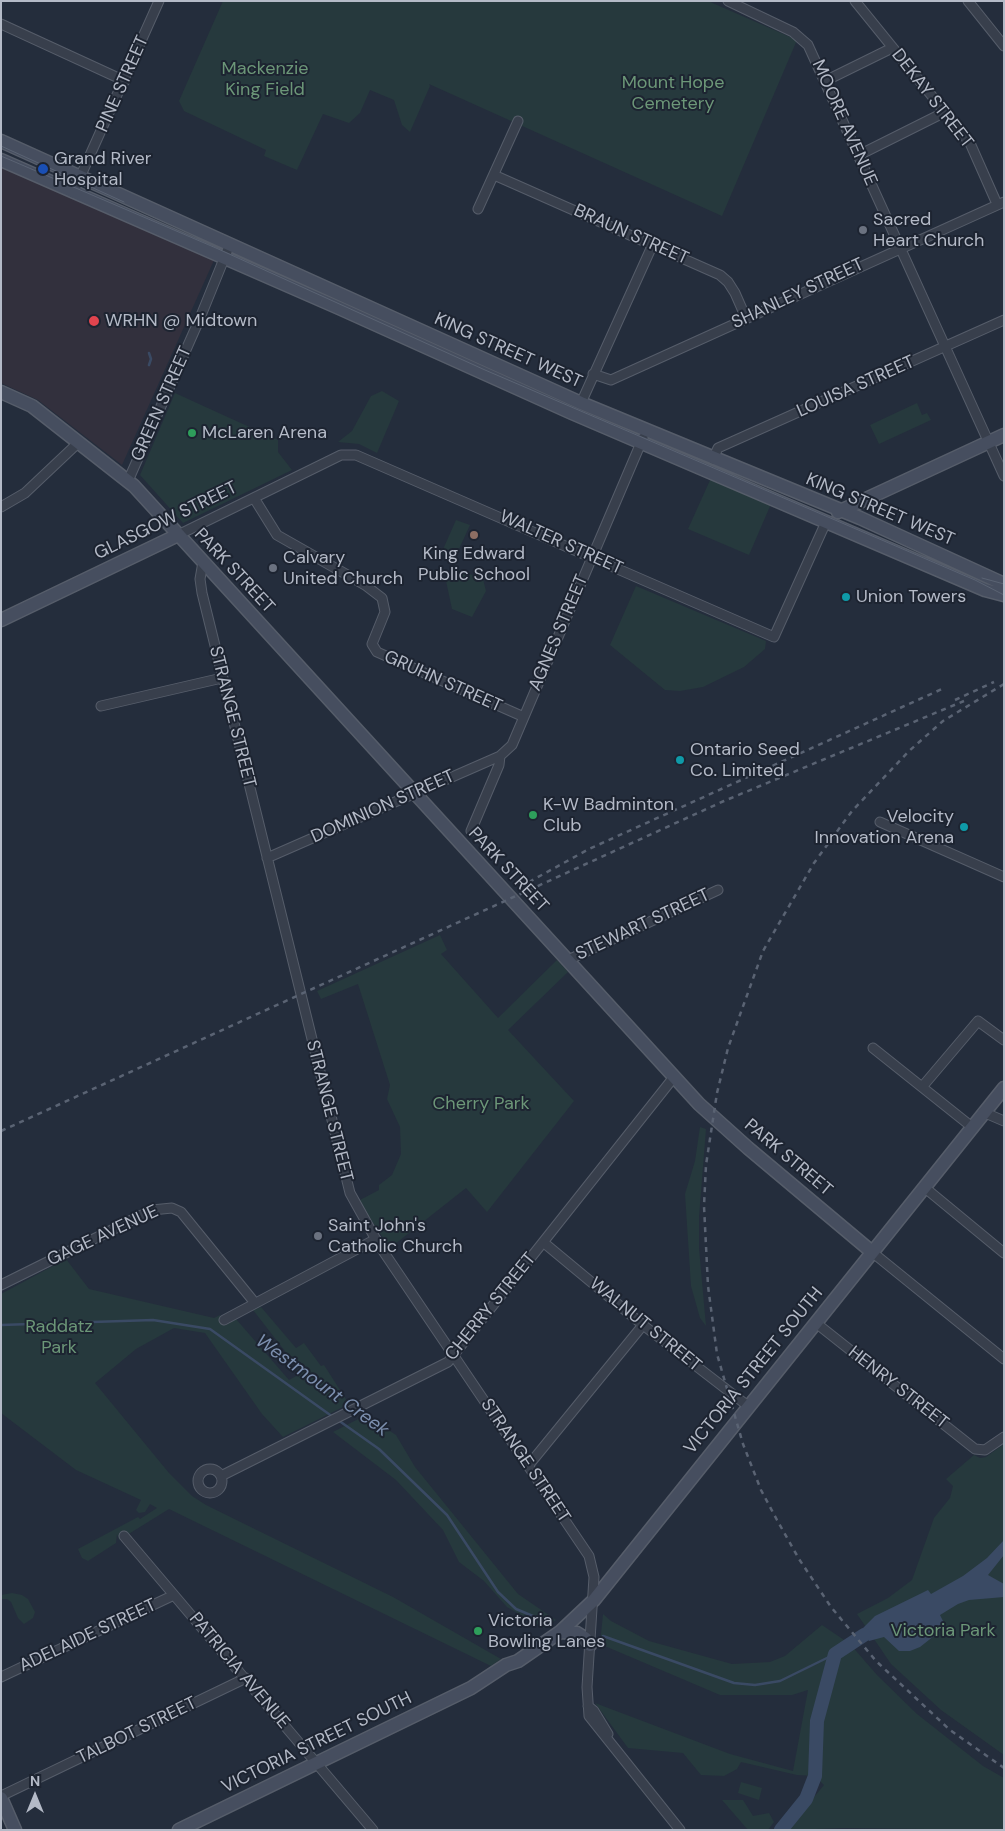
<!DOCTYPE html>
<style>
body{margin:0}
#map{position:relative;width:1005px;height:1831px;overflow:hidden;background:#242d3c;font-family:"DM Sans",sans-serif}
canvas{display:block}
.frame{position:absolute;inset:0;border:2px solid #b4bac7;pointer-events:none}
.north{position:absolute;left:10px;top:1771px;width:50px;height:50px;-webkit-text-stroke:4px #1d2431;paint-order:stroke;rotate:0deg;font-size:14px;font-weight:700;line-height:20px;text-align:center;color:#b4bac7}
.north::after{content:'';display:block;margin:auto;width:18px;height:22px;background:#b4bac7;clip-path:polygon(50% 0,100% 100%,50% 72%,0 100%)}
</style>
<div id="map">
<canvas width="1005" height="1831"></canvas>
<div class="frame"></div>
<div class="north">N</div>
</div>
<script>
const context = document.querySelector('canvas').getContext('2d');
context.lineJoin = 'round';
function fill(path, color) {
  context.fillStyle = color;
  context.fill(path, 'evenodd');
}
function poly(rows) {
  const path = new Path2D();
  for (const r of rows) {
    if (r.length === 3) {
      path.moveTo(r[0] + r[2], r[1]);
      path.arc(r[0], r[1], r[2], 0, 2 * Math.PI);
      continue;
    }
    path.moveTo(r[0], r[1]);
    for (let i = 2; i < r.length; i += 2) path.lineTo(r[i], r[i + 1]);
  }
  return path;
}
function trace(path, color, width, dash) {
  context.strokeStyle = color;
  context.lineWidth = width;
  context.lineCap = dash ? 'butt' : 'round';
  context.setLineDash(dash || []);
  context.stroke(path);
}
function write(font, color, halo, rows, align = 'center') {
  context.font = font + ' "DM Sans",sans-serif';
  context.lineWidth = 4;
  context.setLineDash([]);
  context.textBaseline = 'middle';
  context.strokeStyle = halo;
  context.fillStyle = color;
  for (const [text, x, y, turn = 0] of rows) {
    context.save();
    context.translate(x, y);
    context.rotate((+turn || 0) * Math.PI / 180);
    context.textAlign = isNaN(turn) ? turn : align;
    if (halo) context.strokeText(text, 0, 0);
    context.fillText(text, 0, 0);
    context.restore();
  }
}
const medical = poly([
 [1,158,215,258,122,465,38,400,1,383]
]);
const green = poly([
 [223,1,708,1,797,40,722,216,429,84,430,86,410,132,402,125,394,100,370,90,360,113,349,123,323,114,297,170,264,156,266,150,184,111,179,101],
 [382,391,399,401,377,453,359,444,338,442,352,431,371,396],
 [175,393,278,440,278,452,292,470,183,523,140,475],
 [917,403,922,415,927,413,931,420,879,444,870,425],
 [711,478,771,504,749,555,688,529],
 [456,520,470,525,454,560,441,554],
 [453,568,483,579,486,591,472,617,452,609,446,581],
 [636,586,766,641,765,649,744,667,703,687,680,691,665,690,610,645],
 [440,935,447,950,441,954,498,1018,557,960,568,972,508,1030,574,1101,487,1212,466,1188,390,1248,358,1201,379,1190,379,1185,392,1175,401,1154,400,1127,387,1099,390,1085,358,984,321,999,317,991],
 [700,1127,706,1129,699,1217,699,1248,706,1326,700,1318,691,1286,685,1194,695,1161],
 [66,1259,89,1289,214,1318,220,1315,226,1325,236,1319,289,1380,302,1373,253,1310,261,1307,296,1348,304,1343,321,1366,324,1365,349,1404,283,1437,262,1414,205,1333,174,1328,136,1349,95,1383,169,1473,192,1496,206,1505,393,1597,501,1659,491,1666,169,1509,119,1540,117,1534,116,1543,88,1561,82,1558,78,1549,138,1517,140,1519,157,1508,150,1504,145,1512,139,1513,136,1510,141,1500,76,1470,1,1413,1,1294],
 [366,1415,396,1435,415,1467,518,1594,556,1620,544,1628,507,1607,484,1581,459,1562,443,1530,396,1480,333,1432],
 [1004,1444,1004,1755,941,1710,891,1664,857,1614,888,1598,912,1580,934,1518,950,1498,953,1486,946,1479,974,1455,980,1458,986,1457],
 [12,1593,22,1595,28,1599,35,1612,33,1618,24,1624,18,1618,11,1602,7,1599,1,1599,1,1595],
 [603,1614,611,1621,649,1641,732,1664,770,1662,785,1656,822,1625,850,1644,877,1675,917,1714,983,1766,1004,1778,1004,1830,844,1828,787,1830,824,1785,815,1776,797,1775,741,1762,737,1769,724,1776,701,1775,683,1753,628,1748,595,1703,730,1754,793,1771,808,1690,792,1695,720,1695,600,1644],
 [741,1782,762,1788,759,1800,738,1793],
 [722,1800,743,1800,753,1816,769,1813,774,1822,768,1830,748,1830]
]);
const water = poly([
 [1004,1540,1004,1555,988,1575,1004,1584,1004,1597,969,1600,958,1604,940,1615,944,1623,939,1632,920,1647,910,1651,899,1651,884,1637,869,1641,860,1631,875,1616,928,1590,931,1594,963,1576,987,1558]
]);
const stream = poly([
 [149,353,151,359,149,365],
 [1,1325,153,1320,210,1329,333,1417],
 [338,1420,379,1449,447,1515,498,1592,516,1609,552,1624],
 [603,1636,734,1683,755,1685,780,1681,835,1654]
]);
const river = poly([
 [781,1830,806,1799,815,1776,817,1721,835,1654,864,1635]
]);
const street = poly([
 [728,1,793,32,808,45,1004,476],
 [855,1,970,143,997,204],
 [968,1,1004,46],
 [1,24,125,81],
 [825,81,892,48],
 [859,155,945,112],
 [494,175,720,275,728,282,735,293,746,318],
 [73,193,159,1],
 [478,209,518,121],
 [593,374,611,380,1004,202],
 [581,403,653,244],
 [713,459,718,448,1004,320],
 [128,481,200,318,230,244],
 [254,498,277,535,365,585,382,598,385,612,372,644,377,652,524,717],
 [1,507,25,493,79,442],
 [178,535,341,455,356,455,774,637,826,522],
 [203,562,200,579,202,593,350,1193,379,1245,589,1556,594,1577,587,1687,589,1716,680,1830],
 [101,706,222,678],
 [880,822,1004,877],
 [471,831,499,765,500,756],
 [267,858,500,756,512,745,643,438],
 [568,960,718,890],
 [873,1048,972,1127],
 [922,1087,978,1021,1004,1040],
 [983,1112,1004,1121],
 [924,1187,1004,1253],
 [543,1242,643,1325,748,1406],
 [872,1252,1004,1359],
 [1,1285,152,1210,172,1208,181,1212,255,1303],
 [224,1320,376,1239],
 [816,1323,975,1449,985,1450,1004,1437],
 [528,1466,643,1325],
 [210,1481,12],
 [221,1476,448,1362,674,1077],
 [124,1536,373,1830],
 [1,1677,174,1595],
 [588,1706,594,1711,608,1734],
 [1,1796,246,1678]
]);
const secondary = poly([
 [1,141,581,403,860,518,1004,584],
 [1,160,339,308,572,413,985,590,1004,595],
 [1,392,32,406,134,486,699,1104,748,1148,872,1252],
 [838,512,1004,435],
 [1,620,178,535],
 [560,1632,577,1633,585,1638,590,1645],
 [1,1798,15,1830],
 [179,1830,471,1688,506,1665,518,1661,560,1632,594,1600,1004,1088]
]);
const tram = poly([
 [1,146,124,202],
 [1,156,216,248,485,370,975,580,1004,595],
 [982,578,1004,584]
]);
const rail = poly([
 [1004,684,943,721,909,751,852,811,814,863,763,951,728,1048,717,1093,706,1165,704,1206,708,1286,717,1354,743,1444,761,1490,777,1520,799,1559,831,1607,876,1661,950,1730,1004,1768],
 [955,700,994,682],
 [529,882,589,849,942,689],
 [1,1131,724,801,964,701]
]);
const markers = [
 [43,169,6,"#1a4fb4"],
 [863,230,5,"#6b7280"],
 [94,321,6,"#e0444e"],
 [192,433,5,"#2e9e5b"],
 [474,535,5,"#8d6e63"],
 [273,568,5,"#6b7280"],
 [846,597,5,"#0f9aa8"],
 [680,760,5,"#0f9aa8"],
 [533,815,5,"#2e9e5b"],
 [964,827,5,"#0f9aa8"],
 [318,1236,5,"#6b7280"],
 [478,1631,5,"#2e9e5b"]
];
const parkNames = [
 ["Mackenzie",265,69],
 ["King Field",265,90],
 ["Mount Hope",673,83],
 ["Cemetery",673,104],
 ["Cherry Park",481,1104],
 ["Raddatz",59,1327],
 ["Park",59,1348],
 ["Victoria Park",943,1631]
];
const streetNames = [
 ["PINE STREET",123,84,-66],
 ["DEKAY STREET",932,99,52],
 ["MOORE AVENUE",844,123,66],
 ["BRAUN STREET",631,235,24],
 ["SHANLEY STREET",798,294,-25],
 ["KING STREET WEST",508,351,24],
 ["LOUISA STREET",856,387,-24],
 ["GREEN STREET",162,404,-66],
 ["KING STREET WEST",880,510,23],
 ["GLASGOW STREET",166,521,-26],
 ["WALTER STREET",561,543,24],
 ["PARK STREET",234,571,47],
 ["AGNES STREET",559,633,-67],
 ["GRUHN STREET",443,682,24],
 ["STRANGE STREET",232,717,76],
 ["DOMINION STREET",383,807,-24],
 ["PARK STREET",508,870,47],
 ["STEWART STREET",643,925,-25],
 ["STRANGE STREET",329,1111,76],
 ["PARK STREET",788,1158,40],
 ["GAGE AVENUE",103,1236,-25],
 ["CHERRY STREET",491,1307,-51],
 ["WALNUT STREET",645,1325,39],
 ["VICTORIA STREET SOUTH",754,1371,-51],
 ["HENRY STREET",898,1388,38],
 ["STRANGE STREET",525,1461,56],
 ["ADELAIDE STREET",88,1636,-25],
 ["PATRICIA AVENUE",239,1671,50],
 ["TALBOT STREET",137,1731,-26],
 ["VICTORIA STREET SOUTH",317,1743,-26]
];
const poiNames = [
 ["Grand River",54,159],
 ["Hospital",54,180],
 ["Sacred",873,220],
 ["Heart Church",873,241],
 ["WRHN @ Midtown",105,321],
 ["McLaren Arena",202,433],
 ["King Edward",474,554,"center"],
 ["Public School",474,575,"center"],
 ["Calvary",283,558],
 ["United Church",283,579],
 ["Union Towers",856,597],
 ["Ontario Seed",690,750],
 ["Co. Limited",690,771],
 ["K-W Badminton",543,805],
 ["Club",543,826],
 ["Velocity",954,817,"right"],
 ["Innovation Arena",954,838,"right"],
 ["Saint John's",328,1226],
 ["Catholic Church",328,1247],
 ["Victoria",488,1621],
 ["Bowling Lanes",488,1642]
];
const waterNames = [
 ["Westmount Creek",322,1386,36]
];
fill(medical, '#32303d');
fill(green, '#26393d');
fill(water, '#3a4a64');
trace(stream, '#3a4a64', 2.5);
trace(river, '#3a4a64', 14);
trace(street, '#565d6a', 11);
trace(secondary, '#565d6a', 15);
trace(street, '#383f4c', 9);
trace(secondary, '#464e5f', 12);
trace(tram, '#5a6373', 1);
trace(rail, '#5a6373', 2.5, [5, 5]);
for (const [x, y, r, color] of markers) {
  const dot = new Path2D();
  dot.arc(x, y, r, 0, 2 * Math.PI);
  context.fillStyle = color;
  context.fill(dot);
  trace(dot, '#1d2431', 2);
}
write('18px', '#6c9778', '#1d2431', parkNames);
write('18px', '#b4bac7', '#1d2431', streetNames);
write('18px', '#b4bac7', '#1d2431', poiNames, 'left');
write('italic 19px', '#7c8fae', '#1d2431', waterNames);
</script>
